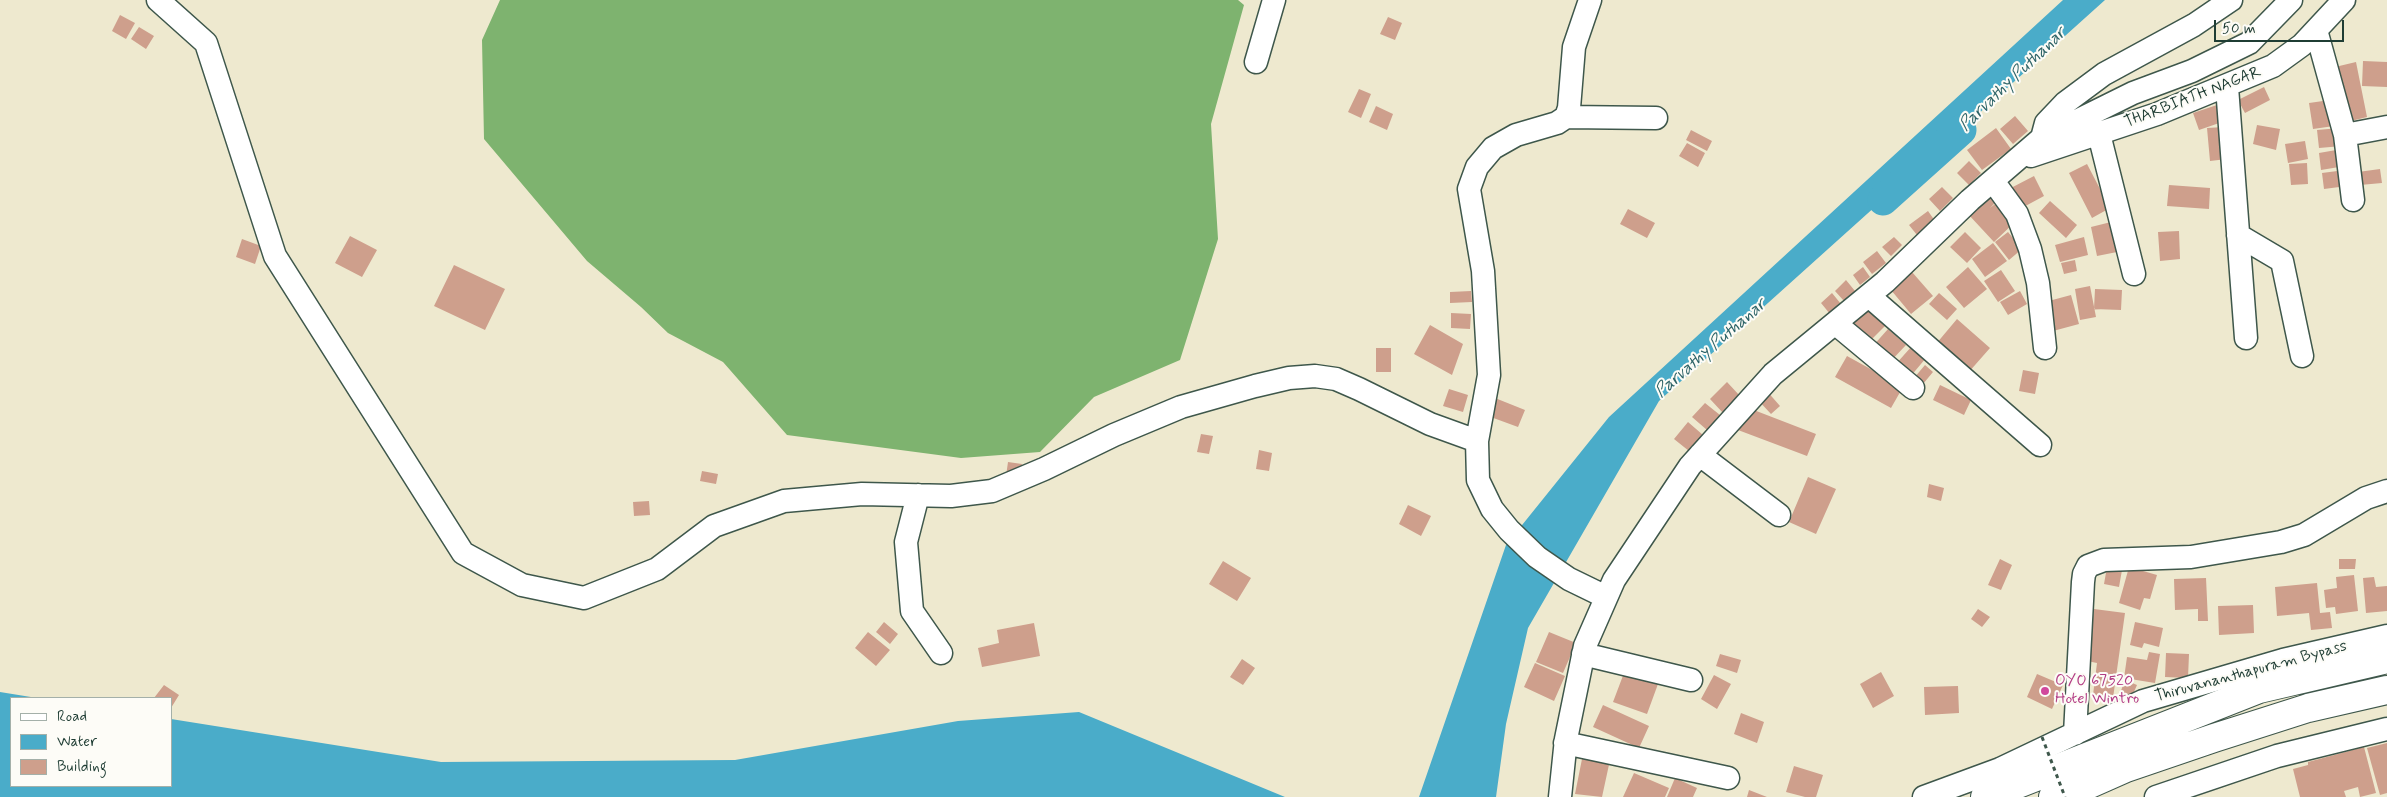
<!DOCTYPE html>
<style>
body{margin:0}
#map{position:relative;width:2387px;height:797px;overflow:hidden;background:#eee9cf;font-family:Mynerve,sans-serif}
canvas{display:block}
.legend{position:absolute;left:10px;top:697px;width:162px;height:90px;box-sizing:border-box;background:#fdfcf7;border:1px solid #a4b0a9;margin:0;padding:6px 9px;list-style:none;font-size:15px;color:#1f3d34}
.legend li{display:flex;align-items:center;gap:10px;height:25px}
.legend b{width:25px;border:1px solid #a4b0a9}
.scale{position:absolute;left:2214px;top:20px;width:130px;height:22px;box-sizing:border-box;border:2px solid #1f3d34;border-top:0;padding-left:6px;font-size:15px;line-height:18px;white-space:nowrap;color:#1f3d34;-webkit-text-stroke:4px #fdfcf7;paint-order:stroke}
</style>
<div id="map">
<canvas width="2387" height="797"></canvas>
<ul class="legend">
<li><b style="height:6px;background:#fff"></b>Road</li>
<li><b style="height:14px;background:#4aacc9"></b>Water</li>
<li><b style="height:14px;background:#ce9f8c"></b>Building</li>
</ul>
<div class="scale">50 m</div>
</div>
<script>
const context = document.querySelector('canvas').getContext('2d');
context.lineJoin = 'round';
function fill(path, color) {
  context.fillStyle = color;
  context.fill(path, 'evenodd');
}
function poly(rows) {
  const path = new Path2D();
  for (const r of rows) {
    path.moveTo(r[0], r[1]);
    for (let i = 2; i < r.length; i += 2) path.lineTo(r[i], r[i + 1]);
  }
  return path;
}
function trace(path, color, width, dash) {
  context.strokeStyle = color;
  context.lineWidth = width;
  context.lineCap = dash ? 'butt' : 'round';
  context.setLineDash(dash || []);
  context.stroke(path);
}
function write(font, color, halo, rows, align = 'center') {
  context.font = font + ' Mynerve,sans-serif';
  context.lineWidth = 4;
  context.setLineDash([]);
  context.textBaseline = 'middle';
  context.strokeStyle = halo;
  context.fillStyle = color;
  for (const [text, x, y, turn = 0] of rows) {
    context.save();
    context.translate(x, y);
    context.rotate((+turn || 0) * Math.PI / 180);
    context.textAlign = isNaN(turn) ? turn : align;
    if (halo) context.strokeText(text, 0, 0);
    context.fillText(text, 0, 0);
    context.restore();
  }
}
const forest = poly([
 [500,0,1238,0,1244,5,1211,124,1218,239,1180,360,1094,397,1040,452,961,458,787,435,723,362,668,333,641,307,587,261,484,139,482,40]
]);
const water = poly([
 [2063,0,2105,0,1659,401,1528,628,1506,724,1496,797,1419,797,1506,545,1609,417],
 [0,692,37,698,11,698,11,786,171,786,171,719,441,762,735,760,958,721,1079,712,1285,797,0,797]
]);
const river = poly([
 [1883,200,1961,130]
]);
const building = poly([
 [120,15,135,23,126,39,112,31],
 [1388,17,1402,23,1395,40,1380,34],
 [139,27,154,36,146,49,131,39],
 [2363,61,2387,62,2387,87,2362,86],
 [2356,62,2367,117,2347,122,2335,67],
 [2264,87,2270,100,2245,113,2238,100],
 [1359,89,1371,94,1361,118,1348,112],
 [2330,100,2334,126,2313,129,2309,103],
 [2220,104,2225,121,2199,130,2193,113],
 [1376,106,1393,114,1387,130,1369,122],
 [2015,116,2028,131,2013,144,2000,129],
 [2257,125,2280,129,2276,150,2253,144],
 [2224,127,2227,159,2210,161,2207,128],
 [1996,128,2011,149,1982,170,1967,150],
 [2340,128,2342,146,2319,148,2317,130],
 [1691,130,1712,141,1707,151,1686,140],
 [2305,141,2308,159,2288,163,2285,144],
 [1687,143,1705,153,1698,167,1679,156],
 [2342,149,2345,166,2321,170,2319,153],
 [1969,161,1981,173,1969,185,1957,173],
 [2307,163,2308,184,2291,185,2289,164],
 [2087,164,2110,208,2092,218,2069,173],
 [2380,169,2382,183,2360,185,2358,172],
 [2345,170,2347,186,2324,189,2322,173],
 [2034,176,2044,196,2018,210,2007,190],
 [2169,185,2210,188,2209,209,2167,206],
 [1942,187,1953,198,1940,211,1929,199],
 [1991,193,1998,200,1990,208,1999,201,2017,220,1994,242,1968,214],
 [2050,201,2077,225,2066,238,2039,213],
 [1628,209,1655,223,1647,238,1620,224],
 [1928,211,1935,221,1917,235,1909,225],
 [2111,222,2117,252,2097,256,2091,227],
 [2179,231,2180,259,2160,261,2158,232],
 [1965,232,1981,248,1967,263,1950,247],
 [2008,232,2022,249,2009,260,1995,242],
 [350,236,377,250,362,277,335,263],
 [1894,237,1902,245,1891,256,1882,247],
 [2084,237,2088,255,2060,262,2055,245],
 [242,239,261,246,255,264,236,257],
 [1993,243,2007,261,1985,277,1972,259],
 [1877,251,1886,263,1872,274,1863,262],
 [2075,260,2077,271,2064,274,2061,263],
 [454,265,505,289,485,330,434,306],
 [1863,267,1870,277,1860,285,1853,275],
 [1968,267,1987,289,1964,308,1946,287],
 [2001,270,2015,291,1998,302,1984,281],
 [1912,272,1933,296,1911,314,1891,290],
 [1846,280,1855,291,1844,301,1835,291],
 [2090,286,2096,317,2080,320,2075,289],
 [2095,289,2122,290,2121,310,2094,309],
 [1471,291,1472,302,1450,303,1450,292],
 [2020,291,2027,304,2008,315,2000,302],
 [1832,293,1841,304,1830,314,1821,303],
 [1939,293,1957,309,1947,320,1929,304],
 [2071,295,2079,324,2053,331,2045,302],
 [1870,307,1887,324,1869,342,1852,325],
 [1451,313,1471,314,1470,329,1451,328],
 [1957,319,1990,348,1968,373,1936,344],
 [1430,325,1463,344,1452,375,1414,354],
 [1888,329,1906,345,1889,363,1872,347],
 [1912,346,1926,358,1910,377,1895,365],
 [1376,348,1391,348,1391,372,1376,372],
 [1847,356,1903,387,1891,408,1835,377],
 [1925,365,1933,372,1923,384,1914,378],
 [2023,370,2039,373,2035,394,2019,391],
 [1727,382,1740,396,1723,413,1710,399],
 [1940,385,1971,400,1964,415,1933,400],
 [1449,389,1468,395,1463,412,1443,406],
 [1766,390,1780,406,1771,414,1757,399],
 [1495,398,1525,410,1518,427,1488,416],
 [1705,403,1720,415,1707,430,1692,417],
 [1746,407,1816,434,1807,456,1738,430],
 [1688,422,1703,435,1689,451,1674,439],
 [1201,434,1213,436,1209,454,1197,452],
 [1259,450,1272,453,1269,471,1256,469],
 [1008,462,1022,464,1020,477,1006,476],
 [702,471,718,474,716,484,700,481],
 [1808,477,1836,489,1816,534,1789,522],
 [1929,484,1944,488,1941,501,1927,497],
 [649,501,650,515,634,516,633,502],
 [1408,505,1431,516,1421,536,1399,524],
 [2000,559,2012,565,2001,590,1988,585],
 [2339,559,2356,559,2355,569,2339,569],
 [1223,561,1251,578,1237,601,1209,584],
 [2107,567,2122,570,2119,587,2104,584],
 [2129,567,2157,575,2150,599,2144,598,2140,610,2119,603],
 [2354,575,2358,611,2336,614,2335,607,2326,608,2324,590,2337,588,2336,577],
 [2374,577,2376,587,2387,586,2387,611,2366,613,2363,578],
 [2206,578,2208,621,2198,621,2198,609,2175,610,2174,579],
 [2317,583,2320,613,2330,612,2332,628,2311,630,2309,613,2277,616,2275,587],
 [2253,605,2254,633,2219,635,2218,606],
 [1978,609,1990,617,1982,627,1971,619],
 [2094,609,2125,613,2113,698,2093,695,2097,663,2087,661],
 [884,622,898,634,890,644,876,632],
 [2135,622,2163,628,2159,647,2144,643,2142,648,2130,645],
 [1034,623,1040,656,982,667,978,648,999,643,997,630],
 [868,632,890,650,876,666,855,648],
 [1549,632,1576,643,1563,673,1536,662],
 [2149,652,2160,654,2155,683,2124,678,2127,657,2147,660],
 [2166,653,2189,654,2188,678,2165,677],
 [1720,654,1741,660,1737,673,1716,666],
 [1242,659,1255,668,1243,685,1230,677],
 [1535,663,1565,676,1554,701,1524,687],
 [1881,672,1894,696,1873,708,1860,684],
 [1624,673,1658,684,1647,714,1613,702],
 [2037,674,2063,685,2052,709,2027,697],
 [1714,675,1731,684,1717,709,1701,699],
 [2125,680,2137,685,2130,701,2119,696],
 [164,685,179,695,171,708,171,698,154,698],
 [1958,686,1959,713,1925,715,1924,687],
 [1603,705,1649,726,1639,748,1593,727],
 [1741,713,1764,722,1757,743,1734,734],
 [2387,743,2387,793,2380,795,2367,748],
 [2364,747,2376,793,2360,797,2358,787,2344,791,2346,797,2300,797,2293,769,2308,765,2308,762],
 [1583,754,1610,760,1602,797,1575,794],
 [1794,766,1823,775,1816,797,1805,797,1786,792],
 [1634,773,1669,788,1665,797,1623,797],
 [1675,778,1697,788,1693,797,1667,797],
 [1749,790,1767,797,1747,797]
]);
const minor = poly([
 [158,0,206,43,275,256,463,553,522,585,584,598,657,569,714,526,784,501,862,494,951,496,992,491,1044,469,1114,435,1181,407,1255,386,1289,378,1315,376,1336,379,1359,389,1430,424,1477,441,1478,480,1492,509,1509,530,1537,557,1569,579,1606,597],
 [2316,30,2345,135,2353,200],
 [1256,62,1274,0],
 [2227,87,2246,338],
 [1566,117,1656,118],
 [2099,134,2134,274],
 [2345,135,2387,127],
 [2042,138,2046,123,2065,103,2104,74,2194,25,2231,0],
 [2031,156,2157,114,2273,66,2302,45,2344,0],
 [1993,181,2017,214,2030,249,2038,283,2045,348],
 [2238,235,2282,261,2302,356],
 [1869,296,2040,445],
 [1836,324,1913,388],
 [1477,441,1489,375,1483,271,1469,189,1477,167,1493,148,1516,135,1557,123,1566,117,1569,108,1574,47,1590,0],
 [1700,455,1779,515],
 [918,495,906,542,912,611,941,653],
 [1583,654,1691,680],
 [2075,734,2083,582,2084,574,2088,566,2104,560,2191,557,2281,542,2304,535,2366,498,2387,491],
 [1565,743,1728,778],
 [1560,797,1566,739,1585,646,1614,580,1690,466,1773,374,1885,282,1970,200,2042,138,2133,93,2192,71,2249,43,2291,0],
 [1924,797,2000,769,2143,701,2283,660,2387,636],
 [2156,797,2277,756,2387,729]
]);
const highway = poly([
 [1985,797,2259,689,2387,659],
 [2053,797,2083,787,2126,768,2214,738,2308,708,2387,690]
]);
const pathBridge = poly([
 [2042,737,2065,797]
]);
const markers = [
 [2045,691,5,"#d1479c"]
];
const streetNames = [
 ["THARBIATH NAGAR",2193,98,-21],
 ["Thiruvananthapuram Bypass",2251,672,-15]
];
const hotelNames = [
 ["OYO 67520",2055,682],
 ["Hotel Wintro",2055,700]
];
const waterNames = [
 ["Parvathy Puthanar",2013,80,-44],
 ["Parvathy Puthanar",1711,349,-41]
];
fill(forest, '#7eb36f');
fill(water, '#4aacc9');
trace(river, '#4aacc9', 31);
fill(building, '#ce9f8c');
trace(minor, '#3e574b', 25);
trace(highway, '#3e574b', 30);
trace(minor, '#fff', 22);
trace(highway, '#fff', 28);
trace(pathBridge, '#3e574b', 3, [4, 4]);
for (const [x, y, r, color] of markers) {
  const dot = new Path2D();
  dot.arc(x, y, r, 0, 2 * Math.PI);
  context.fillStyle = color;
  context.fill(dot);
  trace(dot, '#fdfcf7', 2);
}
write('16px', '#1f3d34', '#fdfcf7', streetNames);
write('16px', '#b23c85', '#fdfcf7', hotelNames, 'left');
write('italic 18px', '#2e6468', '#fdfcf7', waterNames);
</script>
